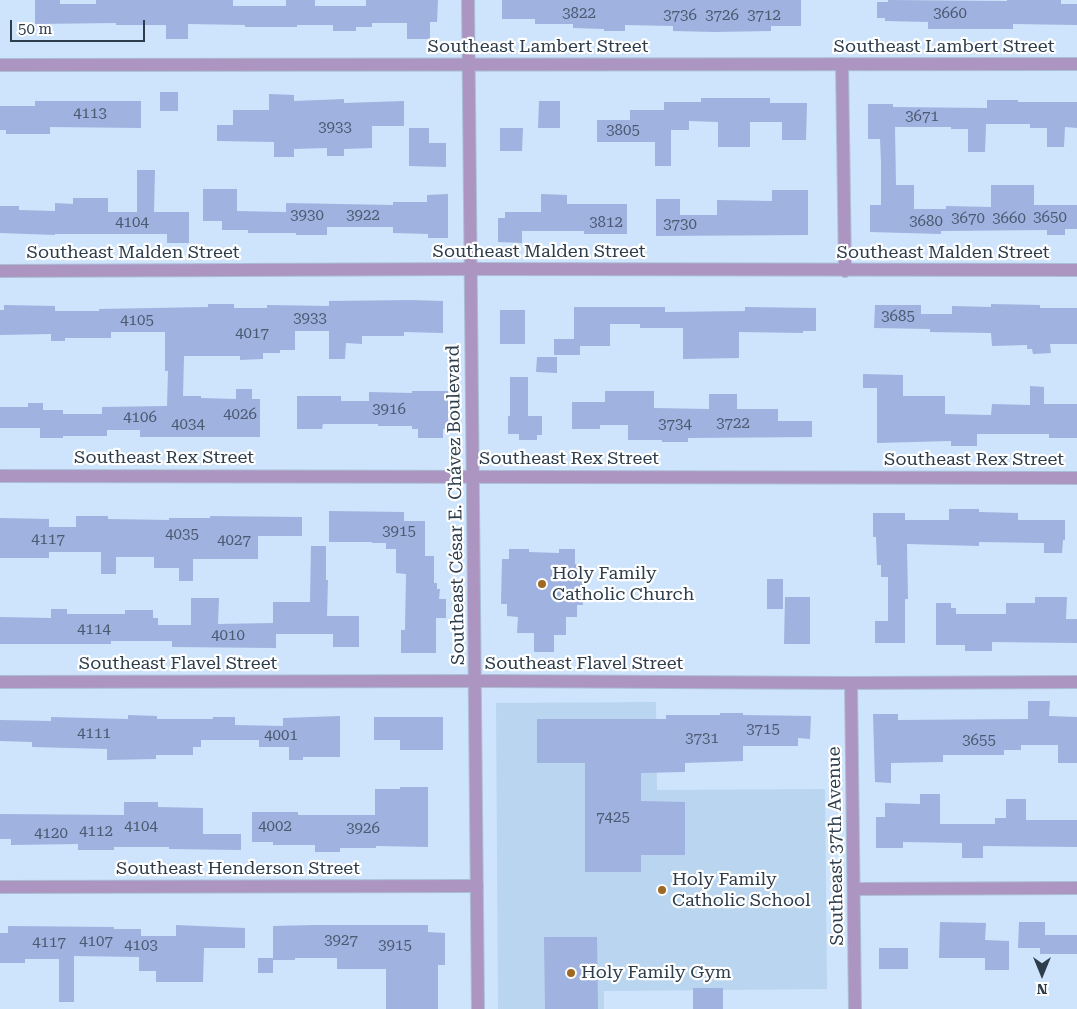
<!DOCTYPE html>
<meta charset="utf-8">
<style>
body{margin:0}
#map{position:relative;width:1077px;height:1009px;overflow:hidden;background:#cde4fc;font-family:"Roboto Serif",serif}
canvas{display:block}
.north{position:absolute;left:1017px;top:949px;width:50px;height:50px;-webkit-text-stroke:4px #fff;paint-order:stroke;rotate:180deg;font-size:14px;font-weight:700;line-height:20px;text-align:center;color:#2d3d4c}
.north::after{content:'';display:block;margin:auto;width:18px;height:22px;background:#2d3d4c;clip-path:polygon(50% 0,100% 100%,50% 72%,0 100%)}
.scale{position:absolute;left:10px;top:20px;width:135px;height:22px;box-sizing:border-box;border:2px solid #2d3d4c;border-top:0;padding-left:6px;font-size:15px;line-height:18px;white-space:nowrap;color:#2d3d4c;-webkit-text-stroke:4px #fff;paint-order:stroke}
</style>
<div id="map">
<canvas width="1077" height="1009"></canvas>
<div class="north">N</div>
<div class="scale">50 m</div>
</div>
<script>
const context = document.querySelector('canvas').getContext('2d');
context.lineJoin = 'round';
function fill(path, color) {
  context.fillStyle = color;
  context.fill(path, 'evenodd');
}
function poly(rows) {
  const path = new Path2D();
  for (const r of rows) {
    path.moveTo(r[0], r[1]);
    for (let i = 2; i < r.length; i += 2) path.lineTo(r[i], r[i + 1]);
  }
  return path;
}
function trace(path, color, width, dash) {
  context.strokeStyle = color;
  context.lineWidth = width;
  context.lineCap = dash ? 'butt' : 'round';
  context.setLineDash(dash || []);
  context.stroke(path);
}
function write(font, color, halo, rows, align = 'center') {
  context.font = font + ' "Roboto Serif",serif';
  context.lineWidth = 4.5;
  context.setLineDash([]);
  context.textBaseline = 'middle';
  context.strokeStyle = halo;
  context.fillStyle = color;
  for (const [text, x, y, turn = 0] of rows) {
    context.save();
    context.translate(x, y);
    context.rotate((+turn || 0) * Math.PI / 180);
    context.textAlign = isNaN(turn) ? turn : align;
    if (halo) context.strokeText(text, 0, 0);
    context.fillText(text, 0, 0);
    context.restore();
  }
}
const built = poly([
 [656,702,657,790,825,789,827,989,604,991,604,1009,498,1009,496,703]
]);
const building = poly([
 [35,0,60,0,60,4,96,4,96,0,233,0,233,6,286,6,286,0,315,0,315,6,366,6,366,0,438,0,437,22,430,22,430,39,407,39,407,23,372,23,372,27,356,27,356,31,333,31,333,25,297,25,297,27,245,27,245,25,188,24,188,39,166,39,166,25,116,25,116,23,35,24],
 [502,0,801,0,801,26,771,26,771,31,715,32,673,31,673,26,625,25,625,31,604,31,604,29,573,28,573,24,535,24,535,19,502,19],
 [888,0,1007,1,1007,0,1061,0,1061,4,1077,4,1077,25,1013,24,1013,29,928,29,928,22,885,21,885,18,877,18,877,2,888,2],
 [160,92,178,92,178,111,160,111],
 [269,94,294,95,294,101,344,99,344,103,404,101,404,126,372,126,372,148,344,149,344,156,327,156,327,148,294,149,294,157,274,157,274,142,217,141,217,125,233,125,233,110,269,110],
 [701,98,770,98,770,103,807,103,806,140,782,140,782,122,750,122,750,147,718,147,718,122,689,121,689,130,671,130,671,166,655,166,655,142,597,142,597,120,630,120,630,110,664,110,664,102,701,102],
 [987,100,1018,100,1018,102,1077,102,1077,128,1065,127,1064,147,1047,147,1047,128,1030,128,1030,124,986,124,985,152,968,152,968,129,951,129,951,127,895,127,896,185,914,185,914,209,946,209,946,206,991,207,991,185,1034,185,1034,205,1077,205,1077,229,1065,229,1065,235,1047,235,1047,230,941,231,941,234,870,232,870,205,881,205,881,162,880,139,868,139,868,104,893,104,893,107,987,108],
 [35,101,141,101,141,128,50,127,50,134,6,134,6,130,0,130,0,106,35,106],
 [539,101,560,101,560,128,538,128],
 [409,128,429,128,429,143,446,143,446,167,409,166],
 [500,128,523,128,522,151,500,151],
 [137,170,155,170,154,212,189,212,189,243,167,243,167,234,55,234,55,235,0,233,0,206,19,206,19,210,55,211,55,203,73,204,73,198,108,198,108,212,137,212],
 [203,189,237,189,237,211,286,212,286,203,393,205,393,202,427,202,427,195,448,194,448,238,428,238,428,234,393,233,393,227,327,227,327,235,296,235,296,233,248,233,248,230,222,230,222,221,203,221],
 [772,190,808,190,808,235,656,236,656,199,680,199,680,215,717,215,717,200,772,201],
 [541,194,567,195,567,204,627,204,627,234,584,234,584,231,522,231,522,243,498,242,498,218,505,218,505,212,541,212],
 [411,300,443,301,443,333,404,332,404,336,362,336,362,344,346,343,345,359,329,359,329,331,295,331,295,350,280,350,280,353,263,353,263,359,240,360,240,356,184,356,183,396,201,396,201,398,236,399,236,389,252,389,252,399,260,399,260,437,140,437,140,430,107,430,107,436,63,436,63,438,40,438,40,428,0,428,0,407,28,407,28,403,43,403,43,410,63,410,63,414,102,414,102,407,167,406,168,371,165,371,165,332,111,332,111,338,65,338,65,341,51,341,51,334,0,335,0,310,4,310,4,305,55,306,55,311,99,311,99,309,208,307,208,304,234,304,234,308,267,308,267,305,329,306,329,301],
 [991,304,1040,305,1040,308,1077,308,1077,344,1050,344,1051,353,1033,354,1032,349,1027,349,1027,345,992,346,991,333,930,332,930,329,874,328,875,305,921,305,921,314,952,314,952,306,991,307],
 [574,307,665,307,665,312,745,311,745,307,816,308,816,331,803,331,803,333,739,332,739,358,683,359,683,328,640,328,640,324,610,324,610,346,580,346,580,355,554,355,554,339,574,339],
 [500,310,525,310,525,344,500,344],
 [537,357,557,357,557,373,536,372],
 [863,374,903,375,903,396,945,396,945,414,991,415,992,404,1030,405,1030,386,1044,387,1044,404,1077,404,1077,438,1049,438,1049,434,977,434,977,446,951,446,951,441,877,443,877,388,863,388],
 [510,377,528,377,528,416,542,416,542,435,537,435,537,440,519,440,519,434,508,434,508,416,510,416],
 [412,391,448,391,448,429,443,429,443,438,418,438,418,429,412,429,412,426,378,426,378,424,323,424,322,429,297,429,297,396,341,396,341,401,369,401,369,392,412,393],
 [605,391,654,391,654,408,709,409,709,394,737,394,737,409,778,409,778,421,812,421,812,437,688,438,688,442,662,442,662,440,628,440,628,425,600,425,600,429,572,429,572,402,605,402],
 [949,509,979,509,979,512,1018,513,1018,520,1065,520,1065,540,1063,540,1062,553,1044,553,1044,543,979,542,979,546,907,544,908,599,905,599,905,643,875,643,875,621,888,621,888,577,881,577,881,565,877,565,876,537,873,537,873,513,905,513,905,520,949,520],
 [329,511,404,512,404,521,425,521,425,556,434,556,434,583,437,583,437,589,440,589,439,599,446,599,446,618,436,618,436,653,401,653,401,630,405,630,406,574,396,573,396,549,386,549,386,543,372,543,372,542,329,542],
 [76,516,108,516,108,519,169,520,169,518,210,518,210,516,302,517,302,536,258,536,258,559,193,559,193,581,179,581,179,568,154,568,154,557,116,557,116,574,101,574,101,552,49,552,49,558,0,558,0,518,49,519,49,527,76,527],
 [311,546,326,546,326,580,328,580,327,616,359,616,359,647,333,647,333,634,276,634,276,648,172,647,172,641,111,641,111,644,0,644,0,617,51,618,51,609,67,609,67,614,125,614,125,610,153,610,153,618,158,618,158,625,191,625,191,598,219,598,218,624,273,623,273,602,310,602],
 [509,549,529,549,529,552,559,553,559,549,575,549,575,564,583,564,583,605,577,605,577,617,566,617,566,635,554,635,554,652,534,652,534,633,517,633,518,617,507,616,507,604,501,604,502,559,509,559],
 [767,579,783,579,783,609,767,609],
 [785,597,810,597,810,644,784,644],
 [1035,597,1067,597,1066,619,1077,619,1077,643,992,642,992,651,965,651,965,645,936,645,936,603,951,603,951,608,956,608,956,614,1006,614,1006,603,1035,603],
 [1028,701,1050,701,1049,716,1077,717,1077,763,1058,763,1058,745,1021,745,1021,750,1004,750,1004,755,943,755,943,762,891,763,891,783,875,782,873,714,898,714,898,720,1028,719],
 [720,713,743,713,743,715,811,716,810,739,798,738,798,746,743,746,743,761,685,763,685,772,641,773,641,801,685,802,685,855,641,855,641,872,585,872,585,763,537,763,537,719,666,719,666,715,720,715],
 [128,715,157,716,157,719,213,719,213,717,235,717,235,725,283,726,283,718,340,716,340,757,303,757,303,760,289,760,289,747,259,747,259,740,201,740,201,747,193,747,193,755,156,755,156,759,107,760,107,749,32,747,32,742,0,741,0,720,51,721,51,717,128,719],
 [374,717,443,717,443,750,400,750,400,740,374,740],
 [400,787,428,787,428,847,376,846,376,848,340,848,340,852,315,852,315,845,273,845,273,842,252,842,252,812,298,812,298,815,375,815,375,789,400,789],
 [920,794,940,794,940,824,995,824,995,818,1006,818,1006,799,1026,799,1026,820,1077,820,1077,847,983,846,983,858,962,858,962,843,903,842,903,848,876,848,876,817,885,817,885,803,920,804],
 [124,802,158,802,158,807,203,808,203,834,241,834,241,850,169,849,169,847,114,847,114,850,78,850,78,844,11,845,11,839,0,839,0,814,124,815],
 [940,922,986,923,985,940,1009,941,1009,970,985,970,985,958,939,958],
 [1019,922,1045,922,1045,935,1077,935,1077,954,1040,954,1040,948,1018,948],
 [176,925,245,928,245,948,204,948,203,982,156,982,156,971,139,971,139,957,74,956,74,1002,59,1002,59,959,25,959,25,963,0,963,0,933,8,933,8,926,114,927,114,929,141,929,141,936,176,936],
 [314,925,428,925,428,932,445,933,445,965,438,965,438,1009,386,1009,386,969,337,969,337,958,295,958,295,960,273,960,273,973,258,973,258,958,273,958,273,926],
 [544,937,597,937,598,1009,545,1009],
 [879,948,908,948,908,969,879,969],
 [693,988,723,988,723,1009,693,1009]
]);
const minor = poly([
 [842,64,845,271],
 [0,65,1077,64],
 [0,271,471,269,1077,270],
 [0,476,1077,478],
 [0,682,490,681,851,683,1077,682],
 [851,683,855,1009],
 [0,887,477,886],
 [855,889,1077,888]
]);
const tertiary = poly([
 [468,0,478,1009]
]);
const markers = [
 [542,584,5,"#9f6823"],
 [662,890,5,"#9f6823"],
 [571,973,5,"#9f6823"]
];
const numberNames = [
 ["3822",579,14],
 ["3660",950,14],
 ["3736",680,16],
 ["3726",722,16],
 ["3712",764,16],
 ["4113",90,114],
 ["3671",922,117],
 ["3933",335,128],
 ["3805",623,131],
 ["3930",307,216],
 ["3922",363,216],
 ["3650",1050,218],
 ["3670",968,219],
 ["3660",1009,219],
 ["3680",926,222],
 ["4104",132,223],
 ["3812",606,223],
 ["3730",680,225],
 ["3685",898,317],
 ["3933",310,319],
 ["4105",137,321],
 ["4017",252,334],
 ["3916",389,410],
 ["4026",240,415],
 ["4106",140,418],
 ["3722",733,424],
 ["4034",188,425],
 ["3734",675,425],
 ["3915",399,532],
 ["4035",182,535],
 ["4117",48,540],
 ["4027",234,541],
 ["4114",94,630],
 ["4010",228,636],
 ["3715",763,730],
 ["4111",94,734],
 ["4001",281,736],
 ["3731",702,739],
 ["3655",979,741],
 ["7425",613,818],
 ["4104",141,827],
 ["4002",275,827],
 ["3926",363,829],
 ["4112",96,832],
 ["4120",51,834],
 ["3927",341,941],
 ["4107",96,942],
 ["4117",49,943],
 ["4103",141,946],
 ["3915",395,946]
];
const streetNames = [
 ["Southeast Lambert Street",538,47],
 ["Southeast Lambert Street",944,47],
 ["Southeast Malden Street",539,252],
 ["Southeast Malden Street",133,253],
 ["Southeast Malden Street",943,253],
 ["Southeast Rex Street",164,458],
 ["Southeast Rex Street",569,459],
 ["Southeast Rex Street",974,460],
 ["Southeast César E. Chávez Boulevard",456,505,-91],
 ["Southeast Flavel Street",178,664],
 ["Southeast Flavel Street",584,664],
 ["Southeast 37th Avenue",836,846,-91],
 ["Southeast Henderson Street",238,869]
];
const poiNames = [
 ["Holy Family",552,574],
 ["Catholic Church",552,595],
 ["Holy Family",672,880],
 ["Catholic School",672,901],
 ["Holy Family Gym",581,973]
];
fill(built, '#bad5ef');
fill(building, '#a0b2df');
trace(minor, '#aabfd5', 14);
trace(tertiary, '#aabfd5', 14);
trace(minor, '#ac96c1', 12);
trace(tertiary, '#ac96c1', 12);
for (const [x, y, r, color] of markers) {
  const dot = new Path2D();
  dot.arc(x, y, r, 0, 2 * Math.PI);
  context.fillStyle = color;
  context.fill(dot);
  trace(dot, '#fff', 2);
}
write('15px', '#4a5a71', null, numberNames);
write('18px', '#2d3d4c', '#fff', streetNames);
write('18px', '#2d3d4c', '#fff', poiNames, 'left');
</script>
